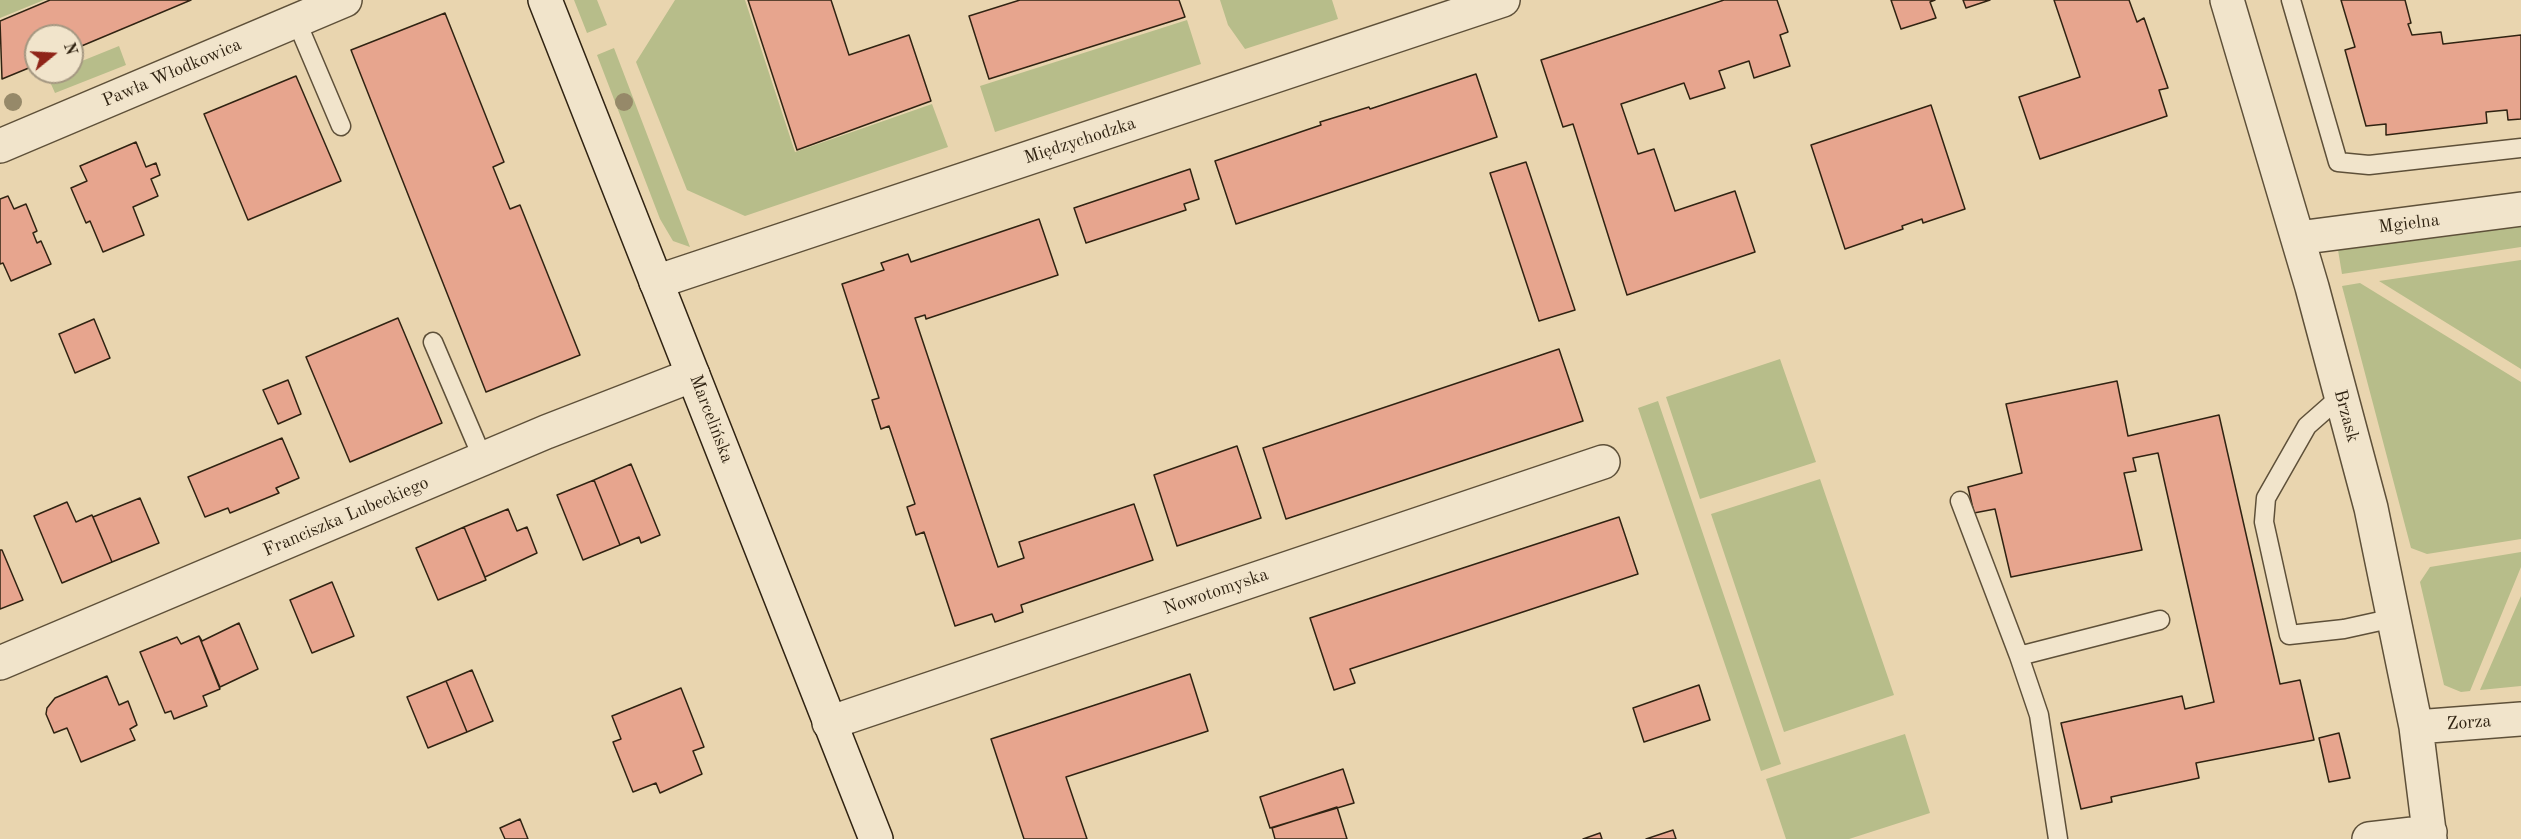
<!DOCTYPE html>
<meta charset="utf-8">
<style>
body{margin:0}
#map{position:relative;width:2521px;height:839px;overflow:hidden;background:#e9d5af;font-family:"Old Standard TT",serif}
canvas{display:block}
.north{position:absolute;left:24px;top:24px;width:60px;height:60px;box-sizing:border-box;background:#f1e4cb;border:2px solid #a49781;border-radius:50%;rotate:72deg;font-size:16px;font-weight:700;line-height:24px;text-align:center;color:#302312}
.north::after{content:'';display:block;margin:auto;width:21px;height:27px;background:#8f2418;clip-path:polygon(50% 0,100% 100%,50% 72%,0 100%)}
</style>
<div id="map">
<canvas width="2521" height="839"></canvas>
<div class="north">N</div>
</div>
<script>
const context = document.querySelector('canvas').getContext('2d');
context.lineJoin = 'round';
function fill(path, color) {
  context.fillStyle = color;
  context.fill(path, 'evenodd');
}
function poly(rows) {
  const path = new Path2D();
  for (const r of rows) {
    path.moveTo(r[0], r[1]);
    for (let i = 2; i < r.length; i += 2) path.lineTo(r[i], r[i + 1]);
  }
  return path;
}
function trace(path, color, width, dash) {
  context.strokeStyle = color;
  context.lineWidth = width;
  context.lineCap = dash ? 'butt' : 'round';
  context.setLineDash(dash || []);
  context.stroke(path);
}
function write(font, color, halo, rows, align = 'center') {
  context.font = font + ' "Old Standard TT",serif';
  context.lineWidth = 4.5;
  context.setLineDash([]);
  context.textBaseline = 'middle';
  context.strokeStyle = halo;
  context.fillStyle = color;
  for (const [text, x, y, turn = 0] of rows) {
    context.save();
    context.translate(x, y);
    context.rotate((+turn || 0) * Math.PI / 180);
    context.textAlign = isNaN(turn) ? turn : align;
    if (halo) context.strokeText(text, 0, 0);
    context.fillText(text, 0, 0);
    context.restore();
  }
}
const green = poly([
 [0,0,44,0,0,18],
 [574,0,597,0,607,25,587,33],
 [675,0,745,0,795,152,932,104,948,147,745,216,687,190,636,62],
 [1220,0,1332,0,1338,19,1245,49,1228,25],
 [1187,20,1201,64,995,132,980,86],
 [119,46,126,65,55,93,47,75,54,72,72,72,72,65],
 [614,48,690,247,673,241,660,219,597,55],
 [2521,223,2521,247,2342,274,2338,250],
 [2521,260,2521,369,2379,281],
 [2360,283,2521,382,2521,539,2427,554,2411,548,2342,286],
 [1780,359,1816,462,1700,499,1666,397],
 [1658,401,1781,764,1761,771,1638,408],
 [1820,479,1894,695,1784,732,1711,514],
 [2521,552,2521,567,2470,691,2461,692,2444,685,2420,582,2430,567],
 [2521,596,2521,686,2480,690],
 [1905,734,1930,813,1849,839,1786,839,1766,779]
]);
const building = poly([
 [50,0,191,0,72,50,72,36,36,36,36,65,2,79,0,21,50,0],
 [748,0,831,0,849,55,909,35,931,101,797,150,748,0],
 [1020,0,1179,0,1185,17,989,79,969,16,1020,0],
 [1724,0,1777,0,1788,32,1780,35,1790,66,1754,78,1749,61,1719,71,1725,88,1690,99,1684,83,1621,104,1638,154,1654,149,1675,211,1735,191,1755,252,1627,295,1573,124,1563,127,1541,60,1724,0],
 [1891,0,1935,0,1930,2,1936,18,1901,29,1891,0],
 [1963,0,1990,0,1966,8,1963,0],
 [2054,0,2129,0,2137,22,2144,18,2168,88,2159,90,2167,116,2040,159,2019,97,2080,77,2054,0],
 [2341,0,2405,0,2411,23,2408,24,2412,35,2441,32,2443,44,2521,35,2521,119,2508,120,2507,110,2486,112,2487,123,2386,135,2386,124,2366,126,2345,50,2355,47,2341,0],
 [445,13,504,162,493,167,510,209,520,205,580,355,486,392,351,50,445,13],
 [1476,74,1497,137,1236,224,1215,161,1321,125,1320,122,1369,107,1370,109,1476,74],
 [296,76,341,181,248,220,204,114,296,76],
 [1931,105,1965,209,1923,223,1922,219,1902,226,1903,229,1845,249,1811,145,1931,105],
 [136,142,146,167,156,163,160,175,151,179,158,196,133,207,144,235,103,252,90,221,86,223,71,188,87,181,80,166,136,142],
 [1526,162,1575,310,1539,321,1490,173,1526,162],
 [1190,169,1199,199,1184,204,1186,210,1086,243,1074,208,1190,169],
 [8,196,14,209,26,204,37,231,33,233,37,243,41,241,51,264,11,281,3,263,0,264,0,199,8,196],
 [1039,219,1058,275,926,319,925,315,915,318,998,567,1024,558,1019,542,1134,504,1153,560,1021,605,1023,612,995,622,992,614,955,626,924,532,916,535,907,507,915,504,889,426,881,429,872,400,879,398,842,284,884,270,881,263,908,254,911,262,1039,219],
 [398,318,442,423,350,462,306,357,398,318],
 [94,319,110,358,75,373,59,334,94,319],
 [1559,349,1583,421,1286,519,1263,448,1559,349],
 [288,380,301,414,278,424,263,390,288,380],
 [2117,381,2128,436,2219,415,2280,684,2300,680,2314,740,2196,763,2199,778,2111,797,2112,802,2081,809,2061,723,2182,696,2185,709,2214,702,2158,453,2133,458,2136,471,2124,473,2142,550,2011,577,1995,509,1974,513,1968,487,2022,473,2006,404,2117,381],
 [282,438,299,478,276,488,279,493,230,513,228,508,205,517,188,477,282,438],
 [1237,446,1261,518,1177,546,1154,475,1237,446],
 [631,464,660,535,641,543,639,537,620,545,594,480,631,464],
 [594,480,620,545,583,560,557,495,594,480],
 [140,498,159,543,112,562,93,517,140,498],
 [67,502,76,522,92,515,112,562,62,583,34,516,67,502],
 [508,509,517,531,527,527,537,553,485,577,464,527,508,509],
 [1619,517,1638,574,1350,669,1355,683,1334,690,1310,618,1619,517],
 [464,527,486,580,438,600,416,548,464,527],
 [0,550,2,550,23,600,0,609,0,550],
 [332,582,354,636,312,653,290,600,332,582],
 [239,623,258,669,220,687,199,636,202,641,239,623],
 [199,636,220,689,203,696,207,706,174,719,171,711,165,713,140,652,177,637,181,644,199,636],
 [472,670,493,721,467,732,446,681,472,670],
 [1190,674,1208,731,1066,777,1087,839,1024,839,991,739,1190,674],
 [107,676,119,705,128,701,137,725,130,729,135,740,81,762,67,728,54,733,46,714,47,708,55,698,107,676],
 [446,681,467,732,428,748,407,697,446,681],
 [1699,685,1710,720,1644,742,1633,708,1699,685],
 [681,688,704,747,693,751,702,774,660,793,656,783,633,792,613,742,621,739,612,716,681,688],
 [2339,733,2350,778,2329,782,2319,738,2339,733],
 [1343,769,1354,803,1270,828,1260,797,1343,769],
 [1337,807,1347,839,1275,839,1272,828,1337,807],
 [520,819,528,839,505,839,500,828,520,819],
 [1673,830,1676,839,1646,839,1673,830],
 [1600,833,1602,839,1583,839,1600,833]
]);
const lane = poly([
 [2291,0,2338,162,2369,165,2521,148],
 [296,20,341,126],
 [433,342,483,459],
 [2341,396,2307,426,2266,498,2264,522,2289,635,2344,629,2394,618],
 [1960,501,2019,656,2039,715,2058,839],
 [2019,656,2160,620]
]);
const street = poly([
 [2227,0,2312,287,2371,508,2416,727,2430,839],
 [0,146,345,0],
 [2298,238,2521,209],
 [656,282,1503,0],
 [0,663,546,432,693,375],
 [829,723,1603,462],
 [2416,727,2521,719],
 [2369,839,2430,832]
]);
const secondary = poly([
 [545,0,876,839]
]);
const trees = [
 [13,102],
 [624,102]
];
const streetNames = [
 ["Pawła Włodkowica",172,73,-23],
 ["Międzychodzka",1080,141,-18],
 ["Mgielna",2409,224,-7],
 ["Brzask",2346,416,75],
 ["Marcelińska",711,419,69],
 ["Franciszka Lubeckiego",346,517,-23],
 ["Nowotomyska",1216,592,-19],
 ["Zorza",2469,723,-4]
];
fill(green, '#b7bd8a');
fill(building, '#e7a58e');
trace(building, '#302312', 1.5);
trace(lane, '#5e5039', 21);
trace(street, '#5e5039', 36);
trace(secondary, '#302312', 36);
trace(lane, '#f1e4cb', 18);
trace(street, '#f1e4cb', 33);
trace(secondary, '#f1e4cb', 33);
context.fillStyle = '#968969';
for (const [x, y] of trees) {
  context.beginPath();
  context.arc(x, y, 9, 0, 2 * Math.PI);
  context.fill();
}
write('18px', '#302312', '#f1e4cb', streetNames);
</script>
